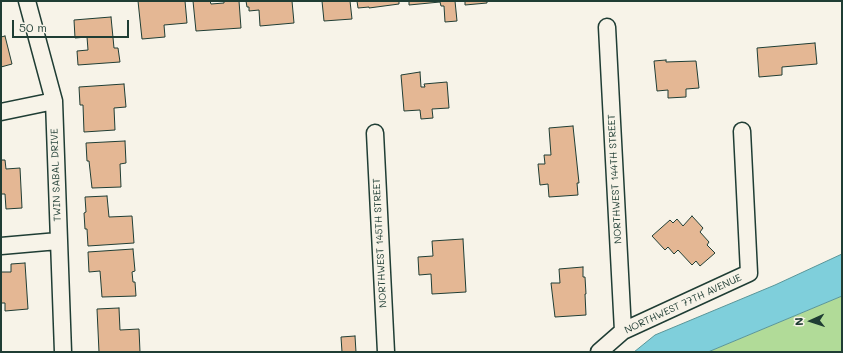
<!DOCTYPE html>
<style>
body{margin:0}
#map{position:relative;width:843px;height:353px;overflow:hidden;background:#f7f3e8;font-family:Mali,sans-serif}
canvas{display:block}
.frame{position:absolute;inset:0;border:2px solid #1f3d34;pointer-events:none}
.north{position:absolute;left:791px;top:301px;width:40px;height:40px;-webkit-text-stroke:3px #f7f3e8;paint-order:stroke;rotate:267deg;font-size:11px;font-weight:700;line-height:16px;text-align:center;color:#1f3d34}
.north::after{content:'';display:block;margin:auto;width:14px;height:18px;background:#1f3d34;clip-path:polygon(50% 0,100% 100%,50% 72%,0 100%)}
.scale{position:absolute;left:12px;top:20px;width:117px;height:18px;box-sizing:border-box;border:2px solid #1f3d34;border-top:0;padding-left:5px;font-size:12px;line-height:14px;white-space:nowrap;color:#1f3d34;-webkit-text-stroke:3px #f7f3e8;paint-order:stroke}
</style>
<div id="map">
<canvas width="843" height="353"></canvas>
<div class="frame"></div>
<div class="north">N</div>
<div class="scale">50 m</div>
</div>
<script>
const context = document.querySelector('canvas').getContext('2d');
context.lineJoin = 'round';
function fill(path, color) {
  context.fillStyle = color;
  context.fill(path, 'evenodd');
}
function poly(rows) {
  const path = new Path2D();
  for (const r of rows) {
    path.moveTo(r[0], r[1]);
    for (let i = 2; i < r.length; i += 2) path.lineTo(r[i], r[i + 1]);
  }
  return path;
}
function trace(path, color, width, dash) {
  context.strokeStyle = color;
  context.lineWidth = width;
  context.lineCap = dash ? 'butt' : 'round';
  context.setLineDash(dash || []);
  context.stroke(path);
}
function write(font, color, halo, rows, align = 'center') {
  context.font = font + ' Mali,sans-serif';
  context.lineWidth = 3;
  context.setLineDash([]);
  context.textBaseline = 'middle';
  context.strokeStyle = halo;
  context.fillStyle = color;
  for (const [text, x, y, turn = 0] of rows) {
    context.save();
    context.translate(x, y);
    context.rotate((+turn || 0) * Math.PI / 180);
    context.textAlign = isNaN(turn) ? turn : align;
    if (halo) context.strokeText(text, 0, 0);
    context.fillText(text, 0, 0);
    context.restore();
  }
}
const green = poly([
 [842,296,842,352,708,352]
]);
const water = poly([
 [842,254,842,296,708,352,634,352,655,335,775,285,842,254]
]);
const building = poly([
 [138,1,185,1,187,23,164,25,165,37,142,39,138,1],
 [193,1,210,1,211,4,224,3,224,1,239,1,241,28,196,31,193,1],
 [246,1,292,1,294,23,260,26,259,10,249,11,249,7,247,7,246,1],
 [322,1,350,1,352,19,324,21,322,1],
 [357,1,399,1,399,4,369,8,369,7,358,8,357,1],
 [409,1,455,1,457,21,445,22,444,6,441,6,440,2,409,5,409,1],
 [465,1,487,1,487,3,465,5,465,1],
 [111,17,114,48,118,48,120,62,78,65,77,51,88,50,87,37,75,38,74,20,111,17],
 [5,36,12,64,1,67,1,37,5,36],
 [815,43,817,64,782,67,782,75,759,77,757,48,815,43],
 [666,60,666,62,696,61,699,88,686,89,686,97,668,98,668,90,657,91,654,61,666,60],
 [420,72,421,87,425,87,424,84,447,82,449,108,432,109,433,118,421,119,420,110,404,111,401,75,420,72],
 [124,84,126,107,114,108,115,130,84,132,83,105,80,105,79,87,124,84],
 [573,126,579,183,577,183,578,195,549,197,548,184,540,185,538,164,545,164,544,155,551,155,549,128,573,126],
 [125,141,126,163,120,164,121,187,92,188,89,161,87,161,86,143,125,141],
 [1,160,5,160,6,169,20,168,22,208,6,209,5,194,1,194,1,160],
 [107,196,109,217,132,216,134,243,88,246,87,229,85,229,84,213,86,212,85,197,107,196],
 [692,216,703,228,700,232,709,242,707,245,715,253,700,266,696,261,692,265,678,250,674,254,668,247,665,250,652,236,670,220,673,223,677,219,683,226,692,216],
 [463,239,466,292,432,294,431,274,419,275,418,257,433,256,432,241,463,239],
 [133,249,135,271,132,272,133,282,135,282,136,296,102,297,100,271,89,272,88,252,133,249],
 [25,263,28,309,5,311,5,303,1,303,1,272,11,272,11,264,25,263],
 [583,267,583,277,585,277,586,294,585,294,586,315,555,317,551,283,560,283,559,269,583,267],
 [119,308,120,330,139,329,140,352,99,352,97,309,119,308],
 [355,336,356,352,342,352,341,337,355,336]
]);
const minor = poly([
 [27,1,54,101,63,352],
 [607,27,623,331],
 [1,112,54,101],
 [375,133,386,352],
 [1,246,58,241],
 [599,352,623,331,749,273,742,131]
]);
const streetNames = [
 ["TWIN SABAL DRIVE",56,175,-92],
 ["NORTHWEST 144TH STREET",615,179,-93],
 ["NORTHWEST 145TH STREET",380,243,-93],
 ["NORTHWEST 77TH AVENUE",683,304,-25]
];
fill(green, '#b1db98');
fill(water, '#7fcfdb');
trace(water, '#599598', 1);
fill(building, '#e4b794');
trace(building, '#1f3d34', 1);
trace(minor, '#1f3d34', 19);
trace(minor, '#f7f3e8', 16);
write('10px', '#1f3d34', '#f7f3e8', streetNames);
</script>
